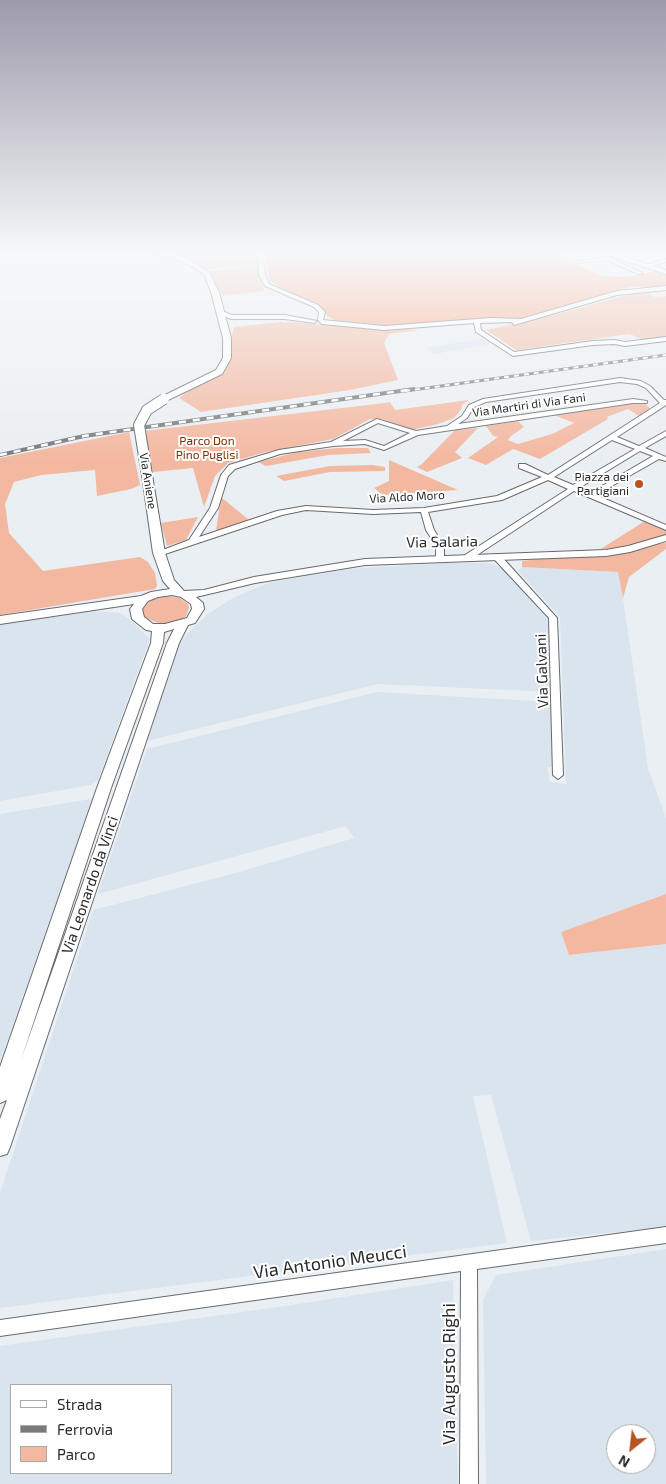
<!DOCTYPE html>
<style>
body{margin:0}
#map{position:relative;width:666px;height:1484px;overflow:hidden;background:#eaeff3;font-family:"Exo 2",sans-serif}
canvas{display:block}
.legend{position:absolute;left:10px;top:1384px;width:162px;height:90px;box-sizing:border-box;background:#fff;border:1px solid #a9aaaa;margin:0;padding:6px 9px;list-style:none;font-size:15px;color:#282a2b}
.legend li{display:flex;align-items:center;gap:10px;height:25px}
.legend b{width:25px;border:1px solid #a9aaaa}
.north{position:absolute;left:606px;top:1424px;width:50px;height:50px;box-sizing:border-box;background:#fff;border:1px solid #a9aaaa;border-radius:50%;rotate:209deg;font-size:14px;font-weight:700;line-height:20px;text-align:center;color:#282a2b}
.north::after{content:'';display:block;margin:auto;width:18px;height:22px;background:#b85322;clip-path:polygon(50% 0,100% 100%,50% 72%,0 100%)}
</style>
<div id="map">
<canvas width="666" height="1484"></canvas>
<ul class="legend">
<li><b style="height:6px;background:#fff"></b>Strada</li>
<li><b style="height:6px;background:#787b7d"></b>Ferrovia</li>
<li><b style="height:14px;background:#f3b8a0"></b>Parco</li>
</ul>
<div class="north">N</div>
</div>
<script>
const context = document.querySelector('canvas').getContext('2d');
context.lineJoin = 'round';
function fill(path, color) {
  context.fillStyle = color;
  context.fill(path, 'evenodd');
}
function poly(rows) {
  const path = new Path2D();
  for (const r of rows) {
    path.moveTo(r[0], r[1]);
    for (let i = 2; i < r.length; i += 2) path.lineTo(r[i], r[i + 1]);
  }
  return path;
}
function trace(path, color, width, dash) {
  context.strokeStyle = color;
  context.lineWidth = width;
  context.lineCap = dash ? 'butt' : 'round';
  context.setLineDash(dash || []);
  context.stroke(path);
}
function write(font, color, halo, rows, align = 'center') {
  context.font = font + ' "Exo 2",sans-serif';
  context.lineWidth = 4;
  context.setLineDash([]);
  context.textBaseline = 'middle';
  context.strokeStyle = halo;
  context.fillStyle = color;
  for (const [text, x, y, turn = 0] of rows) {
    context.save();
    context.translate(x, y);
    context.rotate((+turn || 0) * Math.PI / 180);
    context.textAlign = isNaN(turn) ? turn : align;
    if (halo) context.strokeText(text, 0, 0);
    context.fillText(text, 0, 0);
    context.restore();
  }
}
const built = poly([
 [486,338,491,344,435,354,425,348],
 [445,563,489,563,507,570,549,621,552,692,378,684,147,741,177,647,189,632,208,614,233,598,268,583,347,569],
 [522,567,619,572,648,768,666,818,666,894,561,932,569,955,666,944,666,1227,531,1241,491,1095,473,1096,507,1243,0,1308,0,1193,93,910,232,874,354,838,346,826,98,894,147,749,377,692,552,702,554,767,547,767,550,782,566,784,560,617,518,571],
 [93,611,120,613,128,618,150,639,98,780,91,785,0,801,0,624],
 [91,799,92,803,0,1061,0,814],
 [666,1249,666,1484,486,1484,483,1300,496,1275],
 [616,1434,646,1434,646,1464,616,1464],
 [453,1280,458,1484,0,1484,0,1346,285,1306],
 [11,1385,171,1385,171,1473,11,1473]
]);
const green = poly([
 [251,252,257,255,260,264,207,270,199,263,167,253],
 [258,265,264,291,223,296,209,271],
 [644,290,654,297,666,296,666,336,643,340,630,334,516,350,486,330,558,314],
 [280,322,421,330,389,334,384,343,398,380,350,390,201,412,179,398,225,363,234,327],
 [469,400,462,405,461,410,454,418,438,424,411,430,382,419,370,419,333,439,266,452,228,463,215,476,204,507,193,468,153,472,144,431,385,403,390,402,395,410],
 [637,402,645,403,651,410,639,416,628,409,607,417,608,419,540,459,513,449,486,465,468,458,498,437,493,436,486,426,518,421,524,427,511,436,508,440,518,444,552,434,574,423,554,415],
 [478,428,455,452,462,458,427,472,417,467,422,464,455,430],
 [129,432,140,485,131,489,97,496,95,470,41,475,14,482,5,504,9,533,43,571,140,557,148,562,155,573,157,586,155,589,0,615,0,458],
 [337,448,368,448,371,453,328,455,266,466,258,462,298,452],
 [389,460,458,490,383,495,374,488,389,481],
 [372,465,385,467,385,471,330,472,284,481,276,476,330,466],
 [221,497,249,520,216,531],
 [198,517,186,540,167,546,161,523],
 [645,521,666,530,666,535,638,545,599,550],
 [666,543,666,549,629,577,623,598,618,572,522,567,522,561],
 [167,596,180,598,188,604,189,608,186,616,182,620,161,624,145,618,142,610,144,606,153,599],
 [666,894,666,944,569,955,561,932]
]);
const forest = poly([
 [269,252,555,252,601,276,626,277,656,271,666,274,666,286,630,287,520,320,497,318,470,322,384,325,334,320,270,281,264,253]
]);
const street = poly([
 [253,252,258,252,262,256,265,274,269,284,318,305,325,312,323,320,384,326,491,318,521,319,617,291,666,286,666,290,617,295,514,325,512,322,480,323,481,330,514,352,593,341,614,340,625,342,666,337,666,341,625,346,614,344,593,345,513,356,476,332,474,323,384,330,322,324,318,320,319,312,314,307,265,286,259,274,258,257,253,252],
 [600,252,605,252,610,258,643,273,638,274,606,260,578,263,576,262,604,257,600,252],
 [666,259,666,262,645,268,642,266,666,259],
 [222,311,232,315,285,315,317,321,314,323,285,319,231,319,220,314,219,313,222,311],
 [620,378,641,381,650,386,664,400,666,400,666,405,617,437,639,446,666,431,666,436,645,448,666,457,666,461,659,459,596,495,666,525,666,530,574,491,471,559,465,559,465,555,568,489,548,480,502,500,428,512,434,530,444,546,444,558,440,560,436,558,436,546,426,530,421,512,373,514,306,510,282,515,162,555,159,555,155,553,189,540,210,508,221,475,229,465,279,450,331,442,377,419,416,431,447,426,462,416,469,405,483,399,620,378],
 [620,382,637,384,646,388,660,403,548,475,525,464,519,464,519,468,542,477,497,496,424,508,373,510,306,506,277,511,199,537,218,508,228,476,235,469,280,454,333,446,365,444,384,450,418,435,633,403,647,403,647,401,633,399,458,424,467,418,474,407,486,402,620,382],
 [378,423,410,433,384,446,365,440,343,441,378,423],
 [612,440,635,449,573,485,554,477,612,440],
 [640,451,653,456,590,493,579,488,640,451],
 [495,556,501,556,557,618,563,775,558,779,553,775,549,618,495,560,495,556],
 [666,1227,666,1243,477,1269,478,1484,460,1484,461,1271,0,1336,0,1320,666,1227]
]);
const secondary = poly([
 [148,252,161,252,188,259,209,272,219,292,231,338,231,358,222,374,164,402,161,401,161,397,216,370,223,358,223,338,211,292,204,274,184,262,148,252],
 [599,252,610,252,666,270,666,274,599,252],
 [147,472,152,475,165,553,174,580,184,591,204,590,254,577,365,559,606,550,628,546,666,535,666,541,630,552,606,556,365,565,255,583,196,597,203,603,204,609,195,623,188,625,179,643,10,1147,7,1154,0,1156,0,1119,7,1100,0,1103,0,1067,97,788,151,643,152,631,146,630,132,619,130,609,134,604,0,624,0,616,141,596,151,592,170,589,163,581,153,553,142,475,147,472],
 [172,595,181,597,191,604,192,609,187,618,165,624,153,624,144,617,142,609,148,601,158,597,172,595],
 [174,629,167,643,21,1060,111,788,163,643,164,632,174,629]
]);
const railFar1 = poly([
 [405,391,666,355]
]);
const rail = poly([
 [0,455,84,436,414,389]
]);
const secondaryBridge = poly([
 [147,475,139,425,147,410,164,399]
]);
const markers = [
 [639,484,5,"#b85322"]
];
const farStreetnames = [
 ["Via Martiri di Via Fani",529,405,-8],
 ["Via Aniene",148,481,81],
 ["Via Aldo Moro",407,497,-3]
];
const farParknames = [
 ["Parco Don",207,441],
 ["Pino Puglisi",207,455]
];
const farPoinames = [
 ["Piazza dei",629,477],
 ["Partigiani",629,491]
];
const streetNames = [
 ["Via Salaria",442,542,-1],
 ["Via Galvani",542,671,-92],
 ["Via Leonardo da Vinci",90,885,-71]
];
const nearStreetnames = [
 ["Via Antonio Meucci",330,1262,-8],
 ["Via Augusto Righi",449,1374,-90]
];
fill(built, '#dae4ee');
fill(green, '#f3b8a0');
fill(forest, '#fda179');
trace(street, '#676b6f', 2);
trace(secondary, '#676b6f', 2);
fill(street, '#fff');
fill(secondary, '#fff');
trace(railFar1, '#787b7d', 3);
trace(rail, '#787b7d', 4);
trace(railFar1, '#fff', 2, [5]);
trace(rail, '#fff', 2.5, [7]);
trace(secondaryBridge, '#676b6f', 12, []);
trace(secondaryBridge, '#fff', 10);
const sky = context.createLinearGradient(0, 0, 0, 460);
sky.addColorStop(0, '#9d9aaa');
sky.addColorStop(0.55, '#f6f8fa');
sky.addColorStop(1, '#f6f8fa00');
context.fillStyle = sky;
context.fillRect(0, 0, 666, 460);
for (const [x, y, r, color] of markers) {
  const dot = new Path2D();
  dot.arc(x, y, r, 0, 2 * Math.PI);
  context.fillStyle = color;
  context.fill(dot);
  trace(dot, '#fff', 2);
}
write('12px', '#282a2b', '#fff', farStreetnames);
write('12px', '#802f00', '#fff', farParknames);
write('12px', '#282a2b', '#fff', farPoinames, 'right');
write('15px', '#282a2b', '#fff', streetNames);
write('18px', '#282a2b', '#fff', nearStreetnames);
</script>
